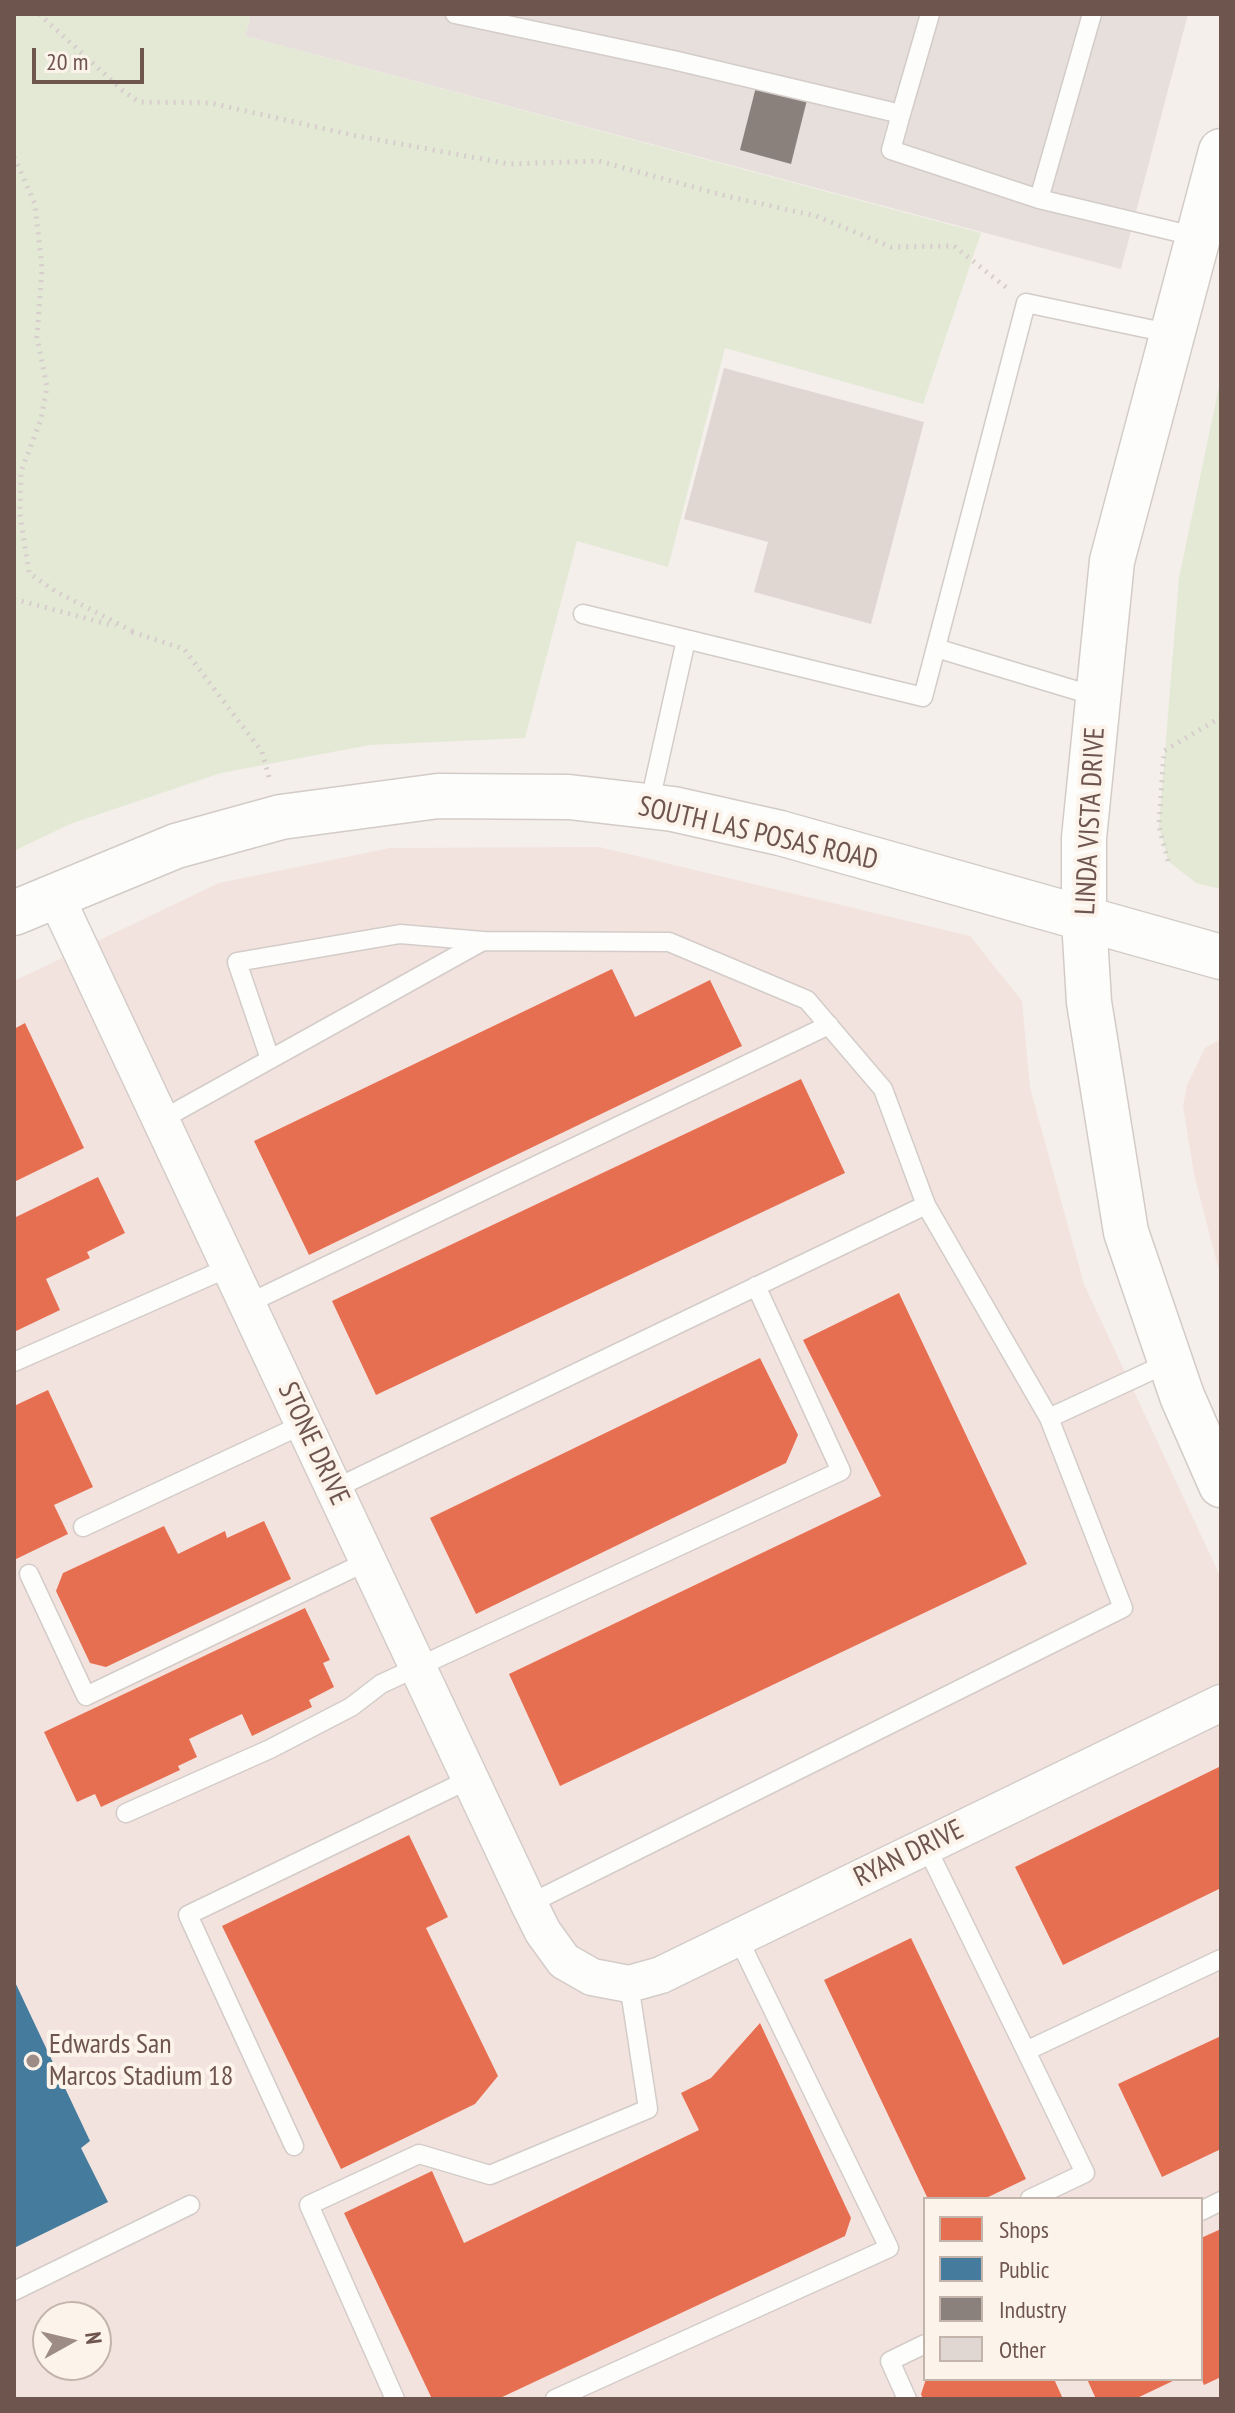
<!DOCTYPE html>
<style>
body{margin:0}
#map{position:relative;width:1235px;height:2413px;overflow:hidden;background:#f4efea;font-family:"PT Sans Narrow",sans-serif}
canvas{display:block}
.frame{position:absolute;inset:0;border:16px solid #6e554e;pointer-events:none}
.legend{position:absolute;left:923px;top:2197px;width:280px;height:184px;box-sizing:border-box;background:#fcf3eb;border:2px solid #c3b4ac;margin:0;padding:10px 14px;list-style:none;font-size:24px;color:#6e554e}
.legend li{display:flex;align-items:center;gap:16px;height:40px}
.legend b{width:40px;border:2px solid #c3b4ac}
.north{position:absolute;left:32px;top:2301px;width:80px;height:80px;box-sizing:border-box;background:#fcf3eb;border:2px solid #c3b4ac;border-radius:50%;rotate:82deg;font-size:22px;font-weight:700;line-height:32px;text-align:center;color:#6e554e}
.north::after{content:'';display:block;margin:auto;width:28px;height:36px;background:#9d8b85;clip-path:polygon(50% 0,100% 100%,50% 72%,0 100%)}
.scale{position:absolute;left:32px;top:48px;width:112px;height:36px;box-sizing:border-box;border:4px solid #6e554e;border-top:0;padding-left:10px;font-size:24px;line-height:28px;white-space:nowrap;color:#6e554e;-webkit-text-stroke:6px #fcf3eb;paint-order:stroke}
</style>
<div id="map">
<canvas width="1235" height="2413"></canvas>
<div class="frame"></div>
<ul class="legend">
<li><b style="height:22px;background:#e76f51"></b>Shops</li>
<li><b style="height:22px;background:#457b9d"></b>Public</li>
<li><b style="height:22px;background:#8a817c"></b>Industry</li>
<li><b style="height:22px;background:#e0d7d3"></b>Other</li>
</ul>
<div class="north">N</div>
<div class="scale">20 m</div>
</div>
<script>
const context = document.querySelector('canvas').getContext('2d');
context.lineJoin = 'round';
function fill(path, color) {
  context.fillStyle = color;
  context.fill(path, 'evenodd');
}
function poly(rows) {
  const path = new Path2D();
  for (const r of rows) {
    path.moveTo(r[0], r[1]);
    for (let i = 2; i < r.length; i += 2) path.lineTo(r[i], r[i + 1]);
  }
  return path;
}
function trace(path, color, width, dash) {
  context.strokeStyle = color;
  context.lineWidth = width;
  context.lineCap = dash ? 'butt' : 'round';
  context.setLineDash(dash || []);
  context.stroke(path);
}
function write(font, color, halo, rows, align = 'center') {
  context.font = font + ' "PT Sans Narrow",sans-serif';
  context.lineWidth = 8;
  context.setLineDash([]);
  context.textBaseline = 'middle';
  context.strokeStyle = halo;
  context.fillStyle = color;
  for (const [text, x, y, turn = 0] of rows) {
    context.save();
    context.translate(x, y);
    context.rotate((+turn || 0) * Math.PI / 180);
    context.textAlign = isNaN(turn) ? turn : align;
    if (halo) context.strokeText(text, 0, 0);
    context.fillText(text, 0, 0);
    context.restore();
  }
}
const commercial = poly([
 [599,847,970,936,1022,1001,1030,1088,1084,1284,1221,1578,1221,2399,14,2399,14,981,219,883,390,848],
 [925,2199,1201,2199,1201,2379,925,2379],
 [48,2317,96,2317,96,2365,48,2365],
 [1221,1039,1221,1279,1194,1174,1183,1106,1187,1085,1205,1048]
]);
const industrial = poly([
 [251,14,1188,14,1121,269,245,36]
]);
const green = poly([
 [14,14,251,14,245,36,981,233,923,404,725,348,668,567,577,541,525,738,370,745,221,773,70,824,14,851],
 [1221,377,1221,889,1196,883,1168,861,1159,826,1179,578]
]);
const shops = poly([
 [612,969,635,1017,710,980,742,1046,309,1255,254,1141],
 [25,1023,84,1148,14,1182,14,1029],
 [801,1079,845,1173,376,1395,332,1301],
 [98,1177,125,1233,87,1252,90,1258,46,1279,60,1310,14,1332,14,1218],
 [899,1293,1027,1564,560,1786,509,1674,881,1496,803,1340],
 [760,1358,798,1435,786,1463,476,1614,430,1518],
 [48,1390,93,1487,54,1505,68,1534,14,1560,14,1406],
 [264,1521,291,1579,106,1667,90,1663,56,1591,63,1573,164,1526,178,1554,225,1531,227,1538],
 [305,1608,330,1660,323,1663,334,1687,309,1700,312,1707,252,1736,242,1714,189,1739,197,1757,178,1766,180,1770,101,1807,95,1794,77,1802,44,1732],
 [1221,1766,1221,1888,1063,1965,1015,1867],
 [409,1835,448,1917,426,1928,498,2076,475,2104,341,2169,222,1926],
 [911,1938,1026,2179,984,2199,928,2199,824,1980],
 [760,2023,851,2218,845,2236,498,2399,432,2399,344,2213,432,2171,464,2243,699,2130,681,2093,711,2078],
 [1221,2036,1221,2149,1162,2177,1118,2084],
 [1221,2229,1221,2377,1204,2385,1201,2378,1201,2238],
 [926,2379,1054,2379,1063,2399,923,2399,921,2394],
 [1087,2379,1177,2379,1135,2399,1096,2399]
]);
const public = poly([
 [14,1980,90,2141,81,2148,108,2202,14,2248]
]);
const industry = poly([
 [757,83,808,96,791,164,740,150]
]);
const building = poly([
 [724,368,924,422,871,624,754,592,768,542,684,519]
]);
const path = poly([
 [39,14,122,90,139,102,211,103,352,135,509,164,599,161,726,196,816,216,891,247,954,246,1007,288],
 [14,157,35,204,42,269,37,337,47,387,41,419,21,472,20,514,29,573,55,591,134,632],
 [14,599,115,626],
 [132,632,184,649,262,752,269,777],
 [1168,861,1159,826,1164,751,1221,717]
]);
const lane = poly([
 [455,14,673,60,901,114,930,14],
 [1092,14,1039,199,1198,237],
 [901,114,891,150,1039,199],
 [583,614,923,697,1026,303,1173,334],
 [936,648,1098,697],
 [649,806,686,640],
 [270,1059,237,962,400,934,483,941],
 [161,1120,483,941,669,942,807,1000,883,1089,926,1205],
 [247,1304,829,1025],
 [14,1362,230,1267],
 [334,1489,926,1205,1049,1418],
 [83,1527,304,1424],
 [29,1574,86,1696,368,1561],
 [126,1813,270,1749,351,1707,381,1684,841,1471,756,1286],
 [926,1846,1026,2051,1221,1959],
 [529,1904,1123,1608,1049,1418,1170,1362],
 [1026,2051,1085,2173,1030,2199],
 [294,2146,188,1915,470,1779],
 [1201,2211,1221,2201],
 [14,2291,190,2205],
 [395,2399,309,2205,419,2154,490,2175,648,2109,629,1984],
 [555,2399,889,2248,738,1938],
 [907,2399,890,2361,925,2344]
]);
const street = poly([
 [55,895,529,1904,543,1932,564,1961,592,1977,629,1984,661,1975,1221,1703]
]);
const secondary = poly([
 [1221,151,1112,561,1084,838,1084,920,1089,1002,1126,1232,1182,1396,1221,1485],
 [14,913,176,846,281,817,438,796,569,797,673,809,780,833,1221,957]
]);
const markers = [
 [33,2061,8,"#9d8b85"]
];
const streetNames = [
 ["LINDA VISTA DRIVE",1091,821,-87],
 ["SOUTH LAS POSAS ROAD",758,834,13],
 ["STONE DRIVE",313,1444,65],
 ["RYAN DRIVE",909,1854,-26]
];
const poiNames = [
 ["Edwards San",49,2045],
 ["Marcos Stadium 18",49,2077]
];
fill(commercial, '#f3e3de');
fill(industrial, '#e6dfdb');
fill(green, '#e4e9d6');
fill(shops, '#e76f51');
fill(public, '#457b9d');
fill(industry, '#8a817c');
fill(building, '#e0d7d3');
trace(lane, '#d3ccc8', 21);
trace(street, '#d3ccc8', 39);
trace(secondary, '#d3cbc6', 47);
trace(path, '#d6cecb', 5, [2, 6]);
trace(lane, '#fdfdfc', 18);
trace(street, '#fdfdfc', 36);
trace(secondary, '#fdfdfc', 44);
for (const [x, y, r, color] of markers) {
  const dot = new Path2D();
  dot.arc(x, y, r, 0, 2 * Math.PI);
  context.fillStyle = color;
  context.fill(dot);
  trace(dot, '#fcf3eb', 3);
}
write('28px', '#6e554e', '#fcf3eb', streetNames);
write('28px', '#6e554e', '#fcf3eb', poiNames, 'left');
</script>
